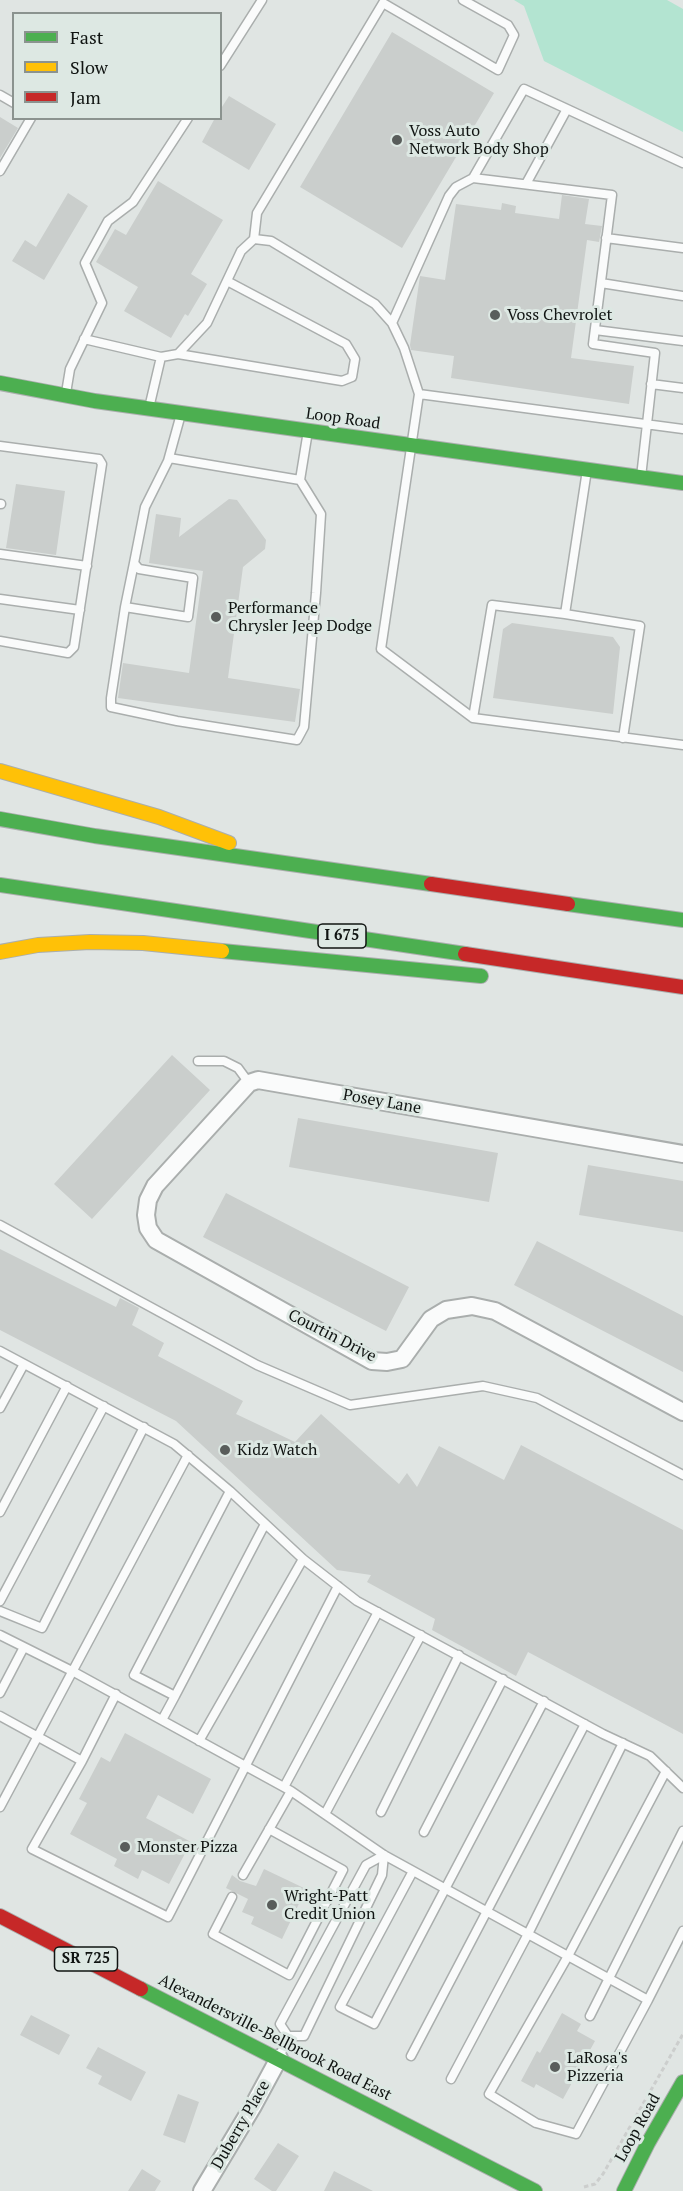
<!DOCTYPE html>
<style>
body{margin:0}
#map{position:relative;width:683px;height:2191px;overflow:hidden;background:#e0e5e3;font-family:"PT Serif",serif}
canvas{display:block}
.legend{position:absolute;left:12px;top:12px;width:210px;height:108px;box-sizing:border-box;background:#dde8e3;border:2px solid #8b938f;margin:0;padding:8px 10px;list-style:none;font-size:18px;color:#101412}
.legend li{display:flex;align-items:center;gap:12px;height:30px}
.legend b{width:30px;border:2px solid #8b938f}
</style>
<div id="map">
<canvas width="683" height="2191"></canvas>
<ul class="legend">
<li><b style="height:8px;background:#4caf50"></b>Fast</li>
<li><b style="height:8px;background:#ffc107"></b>Slow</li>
<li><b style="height:8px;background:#c62828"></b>Jam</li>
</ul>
</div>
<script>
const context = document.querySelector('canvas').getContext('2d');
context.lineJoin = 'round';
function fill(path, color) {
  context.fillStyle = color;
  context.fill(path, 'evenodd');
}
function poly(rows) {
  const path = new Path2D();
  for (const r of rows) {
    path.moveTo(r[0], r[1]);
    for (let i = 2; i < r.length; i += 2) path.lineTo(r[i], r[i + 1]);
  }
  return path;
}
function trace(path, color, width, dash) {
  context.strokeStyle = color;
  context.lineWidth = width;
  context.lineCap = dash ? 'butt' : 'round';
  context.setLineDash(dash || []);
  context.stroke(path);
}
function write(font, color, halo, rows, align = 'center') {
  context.font = font + ' "PT Serif",serif';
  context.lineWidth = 6;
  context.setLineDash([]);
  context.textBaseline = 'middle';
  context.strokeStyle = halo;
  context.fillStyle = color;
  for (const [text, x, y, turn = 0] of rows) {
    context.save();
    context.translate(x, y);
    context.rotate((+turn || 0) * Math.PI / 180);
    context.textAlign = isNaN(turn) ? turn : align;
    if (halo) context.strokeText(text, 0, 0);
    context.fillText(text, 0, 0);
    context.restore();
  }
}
const green = poly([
 [514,0,667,0,683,9,683,132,544,61,524,6]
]);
const building = poly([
 [392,32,494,93,402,248,300,187],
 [229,96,276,124,249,170,202,142,215,118,220,118,220,110],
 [0,117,18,128,0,158],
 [158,181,223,220,191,274,207,284,188,316,185,314,171,338,124,311,138,287,96,262,115,229,126,235],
 [68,193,88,206,44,280,12,261,25,240,36,247],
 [562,195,589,199,585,224,602,226,599,242,587,240,571,358,634,366,629,404,451,378,454,356,411,350,410,345,420,276,445,280,456,204,501,210,502,203,516,206,515,213,559,219],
 [16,484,65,491,56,555,6,548],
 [229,499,237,500,266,540,265,549,243,567,228,678,300,689,295,722,118,698,123,663,189,673,203,571,149,563,156,514,181,518,179,537],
 [512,623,613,637,620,647,613,714,493,698,503,629],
 [172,1055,210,1090,92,1219,54,1184],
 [298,1118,498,1153,489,1202,289,1167],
 [588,1165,683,1181,683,1232,579,1215],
 [226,1193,409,1287,386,1331,203,1237],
 [537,1241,683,1316,683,1372,514,1285],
 [0,1249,116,1307,120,1298,139,1308,132,1325,164,1343,158,1356,243,1401,236,1414,295,1442,321,1414,399,1484,407,1473,417,1487,439,1446,504,1480,521,1445,683,1530,683,1734,528,1652,516,1676,432,1630,435,1619,367,1582,371,1575,337,1570,176,1421,0,1330],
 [125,1733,211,1779,193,1814,158,1795,146,1818,191,1842,169,1884,142,1870,138,1879,114,1866,117,1859,70,1834,87,1803,79,1799,101,1757,110,1762],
 [264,1869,306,1889,282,1939,251,1924,254,1917,242,1912,248,1899,226,1888,232,1875,240,1881,256,1886],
 [562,2013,581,2024,577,2031,595,2041,563,2099,536,2084,534,2088,521,2081,537,2051,540,2053],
 [31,2015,70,2035,59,2055,20,2035],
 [98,2047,146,2072,131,2101,98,2084,102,2076,86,2068],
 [178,2094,199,2102,185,2143,163,2135],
 [278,2143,299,2156,276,2191,272,2191,254,2179],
 [142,2169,161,2181,155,2191,128,2191],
 [334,2171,373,2191,324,2191]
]);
const path = poly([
 [584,2187,595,2184,603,2174,683,2034]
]);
const lane = poly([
 [220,66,262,0],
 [0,95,14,103],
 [0,171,31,118],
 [473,178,612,195,593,344,655,353,641,477],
 [526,184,567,109],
 [606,238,683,248],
 [254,239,257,213,383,3,498,70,514,35,508,25,463,0],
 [601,283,683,296],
 [392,323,449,196,456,187,473,178,524,89,683,163],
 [595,330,683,341],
 [84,339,161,357],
 [178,354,342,381,352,377,355,359,346,344,227,281],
 [651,384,683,388],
 [66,393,70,369,102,303,85,263,108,221,133,202,188,118],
 [149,408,161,357,178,354,207,323,241,251,254,239,271,241,375,304,392,323,404,348,419,394],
 [683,429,419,394,381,649,473,718,683,745],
 [0,446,99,459,102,464,74,647,68,653,0,641],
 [169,458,300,480,308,431],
 [587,470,565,614,640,626,623,738],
 [0,504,1,504],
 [0,554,87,566],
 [134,563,125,607,188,617,193,578,139,569,134,563,145,507,168,461,181,414],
 [0,599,80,610],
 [125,607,111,698,111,707,177,721,297,740,304,727,316,593,321,514,300,480],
 [473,718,492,605,565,614],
 [198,1061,224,1061,238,1068,249,1083],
 [0,1225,257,1365,350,1405,483,1386,537,1398,683,1475],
 [0,1351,174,1444,230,1491,303,1559,357,1601,603,1734,650,1756,683,1788],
 [0,1408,24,1364],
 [0,1512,67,1386],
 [0,1601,104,1406],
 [0,1611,42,1628,144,1427],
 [0,1635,74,1672,291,1791,384,1855,648,2000,683,1931],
 [0,1693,24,1647],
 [175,1696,265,1524],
 [0,1716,82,1761,116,1694],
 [162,1720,175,1696,134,1675,230,1491],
 [199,1741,303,1559],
 [82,1761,32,1849,168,1917,338,1586],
 [284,1787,378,1612],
 [0,1807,188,1455],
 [381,1812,459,1655],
 [325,1814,421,1635],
 [424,1832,503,1679],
 [413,1871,340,2007,374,2024,544,1701],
 [243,1875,291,1791],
 [232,1897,213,1934,289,1975,343,1870,269,1829],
 [648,2000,576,2134,536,2123,489,2094,568,1956,666,1771],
 [590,2016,683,1831],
 [288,2036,280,2024,366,1865,384,1855],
 [288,2036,304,2036,382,1875,384,1855],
 [411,2056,585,1724],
 [279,2058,288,2036],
 [451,2079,528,1934,623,1743]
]);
const street = poly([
 [683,1154,258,1080,249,1083,155,1186,148,1200,146,1215,148,1228,156,1240,372,1361,387,1362,402,1359,431,1319,446,1310,472,1306,495,1311,683,1412],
 [202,2191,253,2106,279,2058]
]);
const fast = poly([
 [0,383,95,401,683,483],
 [0,819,95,836,431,884],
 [0,885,465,954],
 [568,904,683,920],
 [222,951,481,976],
 [141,1989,535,2191],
 [624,2191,648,2143,683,2082]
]);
const slow = poly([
 [0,771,159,817,229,843],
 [0,952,38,945,90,942,143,943,222,951]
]);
const jam = poly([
 [431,884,568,904],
 [465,954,683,987],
 [0,1916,141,1989]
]);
const markers = [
 [397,140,6,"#595d5b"],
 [495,315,6,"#595d5b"],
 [216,617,6,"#595d5b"],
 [225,1450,6,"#595d5b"],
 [125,1847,6,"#595d5b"],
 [272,1905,6,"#595d5b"],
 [555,2067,6,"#595d5b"]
];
const shields = [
 [342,936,48],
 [86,1959,63]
];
const shieldNames = [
 ["I 675",342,936],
 ["SR 725",86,1959]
];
const poiNames = [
 ["Voss Auto",409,131],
 ["Network Body Shop",409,149],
 ["Voss Chevrolet",507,315],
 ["Performance",228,608],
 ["Chrysler Jeep Dodge",228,626],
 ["Kidz Watch",237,1450],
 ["Monster Pizza",137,1847],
 ["Wright-Patt",284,1896],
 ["Credit Union",284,1914],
 ["LaRosa's",567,2058],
 ["Pizzeria",567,2076]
];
const streetNames = [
 ["Loop Road",343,419,8],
 ["Posey Lane",382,1102,10],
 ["Courtin Drive",332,1336,27],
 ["Alexandersville-Bellbrook Road East",275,2038,27],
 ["Duberry Place",241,2125,-60],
 ["Loop Road",638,2128,-61]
];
fill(green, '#b3e4d1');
fill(building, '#cacecc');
trace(lane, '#aaaead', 11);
trace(street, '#aaaead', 20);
trace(fast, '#aaaead', 16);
trace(slow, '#aaaead', 16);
trace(jam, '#aaaead', 16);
trace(path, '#cccecd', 3, [4.5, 3]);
trace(lane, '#fafbfb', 8);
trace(street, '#fafbfb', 16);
trace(fast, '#4caf50', 14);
trace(slow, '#ffc107', 14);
trace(jam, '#c62828', 14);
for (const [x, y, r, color] of markers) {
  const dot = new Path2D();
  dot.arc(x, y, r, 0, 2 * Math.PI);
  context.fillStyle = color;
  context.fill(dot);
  trace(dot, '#dde8e3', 2);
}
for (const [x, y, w] of shields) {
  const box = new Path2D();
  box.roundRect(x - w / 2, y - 12, w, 24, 4.5);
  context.fillStyle = '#dde8e3';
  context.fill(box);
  trace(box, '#101412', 1.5);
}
write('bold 15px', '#101412', null, shieldNames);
write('16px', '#101412', '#dde8e3', poiNames, 'left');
write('16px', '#101412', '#dde8e3', streetNames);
</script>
